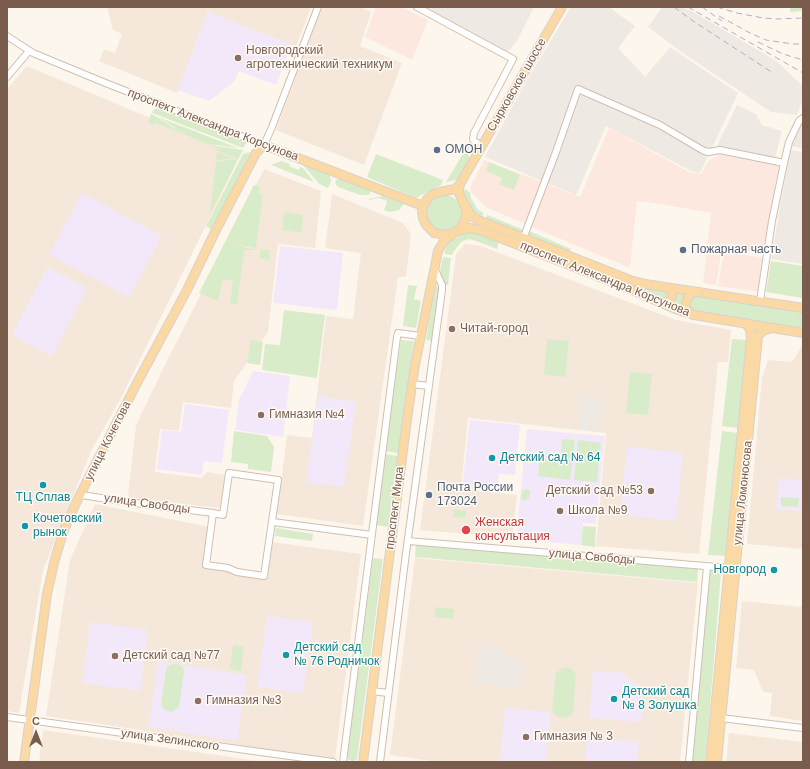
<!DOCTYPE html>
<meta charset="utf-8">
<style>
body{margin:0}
#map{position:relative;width:810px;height:769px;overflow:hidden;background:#fdf6ec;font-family:Helvetica,sans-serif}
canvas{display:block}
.frame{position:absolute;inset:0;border:8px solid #7a5c4d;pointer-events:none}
.north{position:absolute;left:16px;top:713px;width:40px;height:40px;-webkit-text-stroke:3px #fffaf3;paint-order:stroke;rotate:0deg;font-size:11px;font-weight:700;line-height:16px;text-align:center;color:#7a5c4d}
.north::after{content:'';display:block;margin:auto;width:14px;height:18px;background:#7a5c4d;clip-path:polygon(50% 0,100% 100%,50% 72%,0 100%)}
</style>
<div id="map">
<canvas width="810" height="769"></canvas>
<div class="frame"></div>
<div class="north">С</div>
</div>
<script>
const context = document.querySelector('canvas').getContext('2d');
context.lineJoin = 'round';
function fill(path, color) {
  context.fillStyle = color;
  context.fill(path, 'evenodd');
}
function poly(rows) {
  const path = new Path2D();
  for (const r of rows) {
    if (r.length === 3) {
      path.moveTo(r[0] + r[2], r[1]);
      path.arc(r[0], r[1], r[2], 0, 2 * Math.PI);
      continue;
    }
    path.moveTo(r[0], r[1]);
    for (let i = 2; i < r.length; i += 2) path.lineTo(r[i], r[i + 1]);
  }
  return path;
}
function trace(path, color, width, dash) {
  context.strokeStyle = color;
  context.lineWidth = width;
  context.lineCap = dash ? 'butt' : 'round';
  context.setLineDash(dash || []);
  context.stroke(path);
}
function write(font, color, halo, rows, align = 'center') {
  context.font = font + ' Helvetica,sans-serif';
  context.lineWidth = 3;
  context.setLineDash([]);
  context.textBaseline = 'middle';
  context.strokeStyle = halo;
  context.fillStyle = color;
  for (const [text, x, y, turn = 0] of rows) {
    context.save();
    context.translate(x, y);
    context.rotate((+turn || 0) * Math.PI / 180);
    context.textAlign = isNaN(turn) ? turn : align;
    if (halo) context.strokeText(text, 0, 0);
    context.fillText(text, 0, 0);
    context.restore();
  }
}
const residential = poly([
 [107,7,311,7,296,47,208,12,177,93,99,61,104,49,115,53,122,34,113,30],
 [322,7,360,7,371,12,360,46,402,63,364,165,276,130],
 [27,66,240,156,122,396,92,449,43,570,19,713,7,711,7,89],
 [264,169,321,191,315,248,278,244,268,332,234,381,231,408,183,402,179,431,160,429,155,472,201,478,207,472,226,475,221,508,130,498,128,496,136,425,163,369],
 [332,194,403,223,411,234,406,277,398,277,363,526,277,514,287,435,312,438,326,316,353,319,361,253,325,248],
 [465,244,481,246,676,320,731,330,728,362,718,362,699,554,596,546,606,433,468,418,461,489,517,495,512,538,420,530,456,254],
 [803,344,803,549,747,544,762,378,768,360,792,362],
 [95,504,210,527,204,567,265,576,271,542,361,554,335,759,46,716,70,560],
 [415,558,698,583,680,762,438,762,390,755],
 [742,601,803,607,803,721,770,716,772,693,763,692,754,670,736,668],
 [43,730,265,762,39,762],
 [729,733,803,742,803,762,726,762]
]);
const commercial = poly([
 [376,7,401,7,428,20,412,60,365,37],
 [609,128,689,172,701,174,709,160,722,154,779,165,763,253,722,247,716,285,703,283,711,213,661,204,637,201,630,268,530,226,547,184,580,197],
 [484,160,542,182,526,224,487,208,472,193,470,187],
 [724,252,766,258,760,292,718,286]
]);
const industrial = poly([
 [424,7,534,7,517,41,507,52],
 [571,7,609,7,635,26,618,48,645,77,670,47,738,93,700,173,691,171,606,126,576,195,485,157,526,82],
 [662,7,682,7,695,13,775,60,803,86,803,99,797,115,771,112,677,49,648,27],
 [737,105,756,114,762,125,782,131,775,158,717,146],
 [801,122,803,122,803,148,790,146],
 [790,150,803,152,803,264,771,259],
 [582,393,603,399,600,430,578,428],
 [479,645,503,647,502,657,524,659,521,688,475,683]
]);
const education = poly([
 [208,12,291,45,276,85,239,71,234,82,209,101,178,90],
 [82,193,162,236,129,297,49,255],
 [280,246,343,253,337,310,273,303],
 [47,267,87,288,52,356,12,335],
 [253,371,290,376,283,437,235,430,239,400],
 [318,396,356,402,344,487,306,482],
 [185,404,229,410,222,463,204,461,202,475,157,469,162,430,181,432],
 [470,420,520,425,515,475,499,474,497,492,462,488],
 [527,429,605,436,596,524,583,523,581,545,516,539],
 [627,447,683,453,676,521,620,515],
 [779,478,803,480,803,511,776,509],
 [267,616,313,622,303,693,257,687],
 [90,622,148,630,140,691,82,683],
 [158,661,247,675,237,741,148,727],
 [593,671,622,673,644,690,641,722,589,718],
 [505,708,551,712,546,762,500,762],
 [587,738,639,742,637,762,585,762]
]);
const green = poly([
 [790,7,803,7,803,11,790,12],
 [157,108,160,109,247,142,243,148,152,113,154,109],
 [151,114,157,117,183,134,156,123,154,125,150,124,148,121],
 [158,117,238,148,209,144,209,145,186,135],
 [469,144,469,161,457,180,446,182],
 [210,145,243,150,238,159,216,150,217,148],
 [217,152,233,158,216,161],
 [251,152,213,226,211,229,207,227,206,226,243,154],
 [376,154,443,180,441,185,416,198,367,177],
 [235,159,237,161,210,214,216,162],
 [281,161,290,164,289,166,299,170,300,167,303,168,314,182,271,165],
 [489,162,520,175,514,190,499,184,502,178,486,171],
 [307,165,326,172,330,176,331,181,328,188,319,184,304,166],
 [341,178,369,189,370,191,370,194,367,195,360,195,338,187,335,183,336,180],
 [254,185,260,186,259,193,263,194,256,248,240,245,226,240],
 [465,189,470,192,471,198,478,210,484,213,481,219,473,215,469,204,463,193],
 [444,213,18],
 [383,196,386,197,404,204,399,210,390,212,384,210,387,201,379,198,369,200,369,199],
 [284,212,303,215,301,233,282,230],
 [487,215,524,230,522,235,485,220],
 [479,223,666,290,670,295,665,301,477,226],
 [529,231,571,249,569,254,527,236],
 [473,232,480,233,499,241,497,249,476,241,469,239,461,242,454,251,452,255,444,254,447,245,453,240,467,233],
 [226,240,246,248,255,249,255,250,246,250,244,252,237,305,230,304,233,281,223,279,218,301,199,293],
 [261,249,270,250,269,260,259,258],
 [443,257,451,258,448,285,444,285,440,271],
 [771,261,803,266,803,298,766,292],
 [436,284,439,290,433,341,426,340],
 [408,285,417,286,414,299,421,301,416,328,403,326],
 [676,291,688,293,685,296,683,300,683,308,675,305,675,298],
 [696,296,803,312,803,329,697,312,691,309,690,303,693,297],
 [284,310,325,315,317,378,262,370,265,344,280,345],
 [547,339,569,341,565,377,544,375],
 [732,339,747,340,739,428,722,426],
 [251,340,263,342,260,365,247,363],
 [401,340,414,341,398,453,385,451],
 [630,372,652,374,648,415,626,413],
 [234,431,267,436,274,447,271,472,248,469,248,464,231,462],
 [722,431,738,433,727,556,708,555],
 [562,439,575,440,570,480,538,476,540,459,560,461],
 [578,440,601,443,597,482,574,480],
 [385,454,398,456,389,527,376,525],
 [525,489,528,489,530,492,529,498,526,500,523,500,521,498,522,492],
 [781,497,799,498,798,507,781,506],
 [454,509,466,511,465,518,453,517],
 [583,526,596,527,595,547,581,545],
 [276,528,313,534,312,541,275,536],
 [416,545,698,569,697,582,415,557],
 [373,558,383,559,357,759,354,761,349,760,347,758],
 [710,571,721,572,716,636,705,762,691,762],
 [436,607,454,609,453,619,434,617],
 [233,645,244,647,241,671,230,669],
 [172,664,176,664,180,665,183,667,184,673,179,706,176,710,171,712,165,710,162,707,161,703,166,670,168,666],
 [564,668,570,668,573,670,576,675,573,713,568,717,562,718,557,716,552,711,556,673,561,669]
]);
const minor = poly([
 [417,7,513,59,474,133,473,139,474,141,482,146],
 [7,36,33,53,103,82,264,145,272,127,318,7],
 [7,77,29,51],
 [523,239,556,152,578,89,660,125,704,151,709,152,720,150,784,163],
 [760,301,772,221,784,163,789,142,799,121,803,118],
 [412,384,429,386],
 [81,495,135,503,213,513,223,515,229,473,278,480,264,576,237,572,228,568,206,565,213,513],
 [273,522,372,535],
 [408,541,729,568],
 [372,691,388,693],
 [7,717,333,762],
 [721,718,803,728],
 [343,762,397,337,398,333,420,336],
 [380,762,406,553,442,290,442,285,434,268],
 [689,762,707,567]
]);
const major = poly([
 [460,184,459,189,459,193,466,209,466,218,464,222,460,229,454,233,446,235,434,233,426,225,423,218,422,210,425,203,427,199,433,194,440,192,455,189,460,184,562,7],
 [465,205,471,216,478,220,630,280,645,284,803,308],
 [456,232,470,228,480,230,623,286,675,309,694,315,803,333],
 [662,303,668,302,672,297,671,291,670,289,664,287],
 [693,315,688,311,686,307,686,302,688,298,691,294,695,292,699,292],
 [24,762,47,594,55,559,64,530,77,501,97,461,138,381,187,290,215,232,256,153,264,145,423,206],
 [363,762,407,419,415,365,438,251,444,241,454,233],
 [710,762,751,339,750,329,745,323],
 [717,762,758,336,764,330,773,328]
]);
const rail = poly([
 [674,7,693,21,773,73],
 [688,7,803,73],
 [702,7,722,21],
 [717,7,737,13,763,18,778,19,803,18],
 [719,16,750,33,766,40,793,44,803,44],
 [758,42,783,54,803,60]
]);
const markers = [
 [238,58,4,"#8d6e63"],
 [437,150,4,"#5c6f8a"],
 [683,250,4,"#5c6f8a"],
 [452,329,4,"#8d6e63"],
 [261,415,4,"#8d6e63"],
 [492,458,4,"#0f9aa8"],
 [43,485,4,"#0f9aa8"],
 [651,491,4,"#8d6e63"],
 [429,495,4,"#5c6f8a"],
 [560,511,4,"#8d6e63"],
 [25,526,4,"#0f9aa8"],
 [466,530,5,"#e0444e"],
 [774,570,4,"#0f9aa8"],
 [286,655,4,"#0f9aa8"],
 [115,656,4,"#8d6e63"],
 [614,699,4,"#0f9aa8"],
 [198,701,4,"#8d6e63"],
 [526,737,4,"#8d6e63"]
];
const educationNames = [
 ["Новгородский",246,51],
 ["агротехнический техникум",246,65],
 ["Читай-город",460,329],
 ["Гимназия №4",269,415],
 ["Детский сад №53",643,491,"right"],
 ["Школа №9",568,511],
 ["Детский сад №77",123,656],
 ["Гимназия №3",206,701],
 ["Гимназия № 3",534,737]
];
const streetNames = [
 ["Сырковское шоссе",517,85,-60],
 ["проспект Александра Корсунова",213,125,21],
 ["проспект Александра Корсунова",605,279,22],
 ["улица Кочетова",108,441,-63],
 ["улица Ломоносова",743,493,-84],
 ["улица Свободы",147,504,8],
 ["проспект Мира",395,508,-83],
 ["улица Свободы",592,557,5],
 ["улица Зелинского",170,740,8]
];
const serviceNames = [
 ["ОМОН",445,150],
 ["Пожарная часть",691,250],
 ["Почта России",437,488],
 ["173024",437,502]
];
const cultureNames = [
 ["Детский сад № 64",500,458],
 ["ТЦ Сплав",43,498,"center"],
 ["Кочетовский",33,519],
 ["рынок",33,533],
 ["Новгород",766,570,"right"],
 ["Детский сад",294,648],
 ["№ 76 Родничок",294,662],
 ["Детский сад",622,692],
 ["№ 8 Золушка",622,706]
];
const healthNames = [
 ["Женская",475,523],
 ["консультация",475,537]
];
fill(residential, '#f5e8da');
fill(commercial, '#fde8e0');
fill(industrial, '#efe9e4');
fill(education, '#f3e8fa');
fill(green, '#d8ecc9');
trace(minor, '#d1beb0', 8);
trace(major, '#dad1cd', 10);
trace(minor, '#fff', 6);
trace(major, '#fbd9a5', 8);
trace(rail, '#b9a8c9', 1, [6, 4]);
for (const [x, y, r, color] of markers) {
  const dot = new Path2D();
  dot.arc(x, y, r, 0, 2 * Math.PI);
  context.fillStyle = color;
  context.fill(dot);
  trace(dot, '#fffaf3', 1.5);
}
write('12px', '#785e54', '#fffaf3', educationNames, 'left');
write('12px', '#7a5c4d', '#fffaf3', streetNames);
write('12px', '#4e5e75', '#fffaf3', serviceNames, 'left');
write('12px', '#0d838f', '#fffaf3', cultureNames, 'left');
write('12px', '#be3a42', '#fffaf3', healthNames, 'left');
</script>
